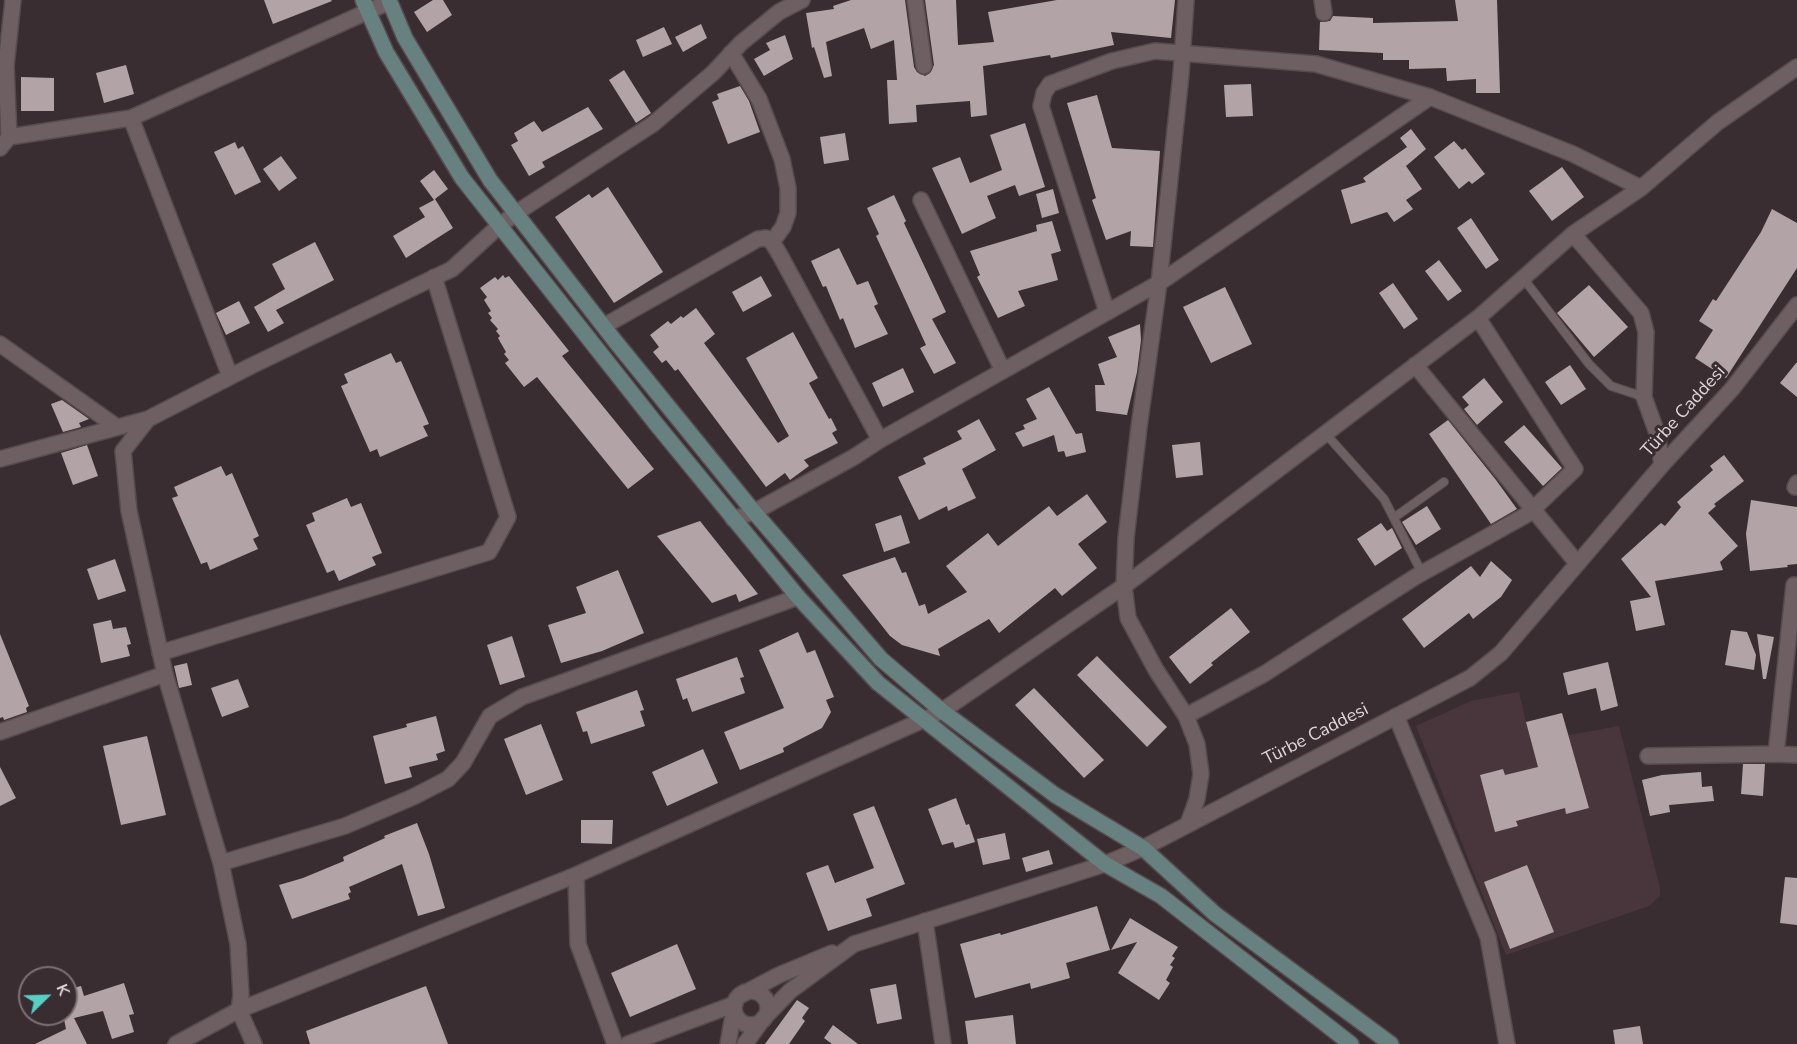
<!DOCTYPE html>
<meta charset="utf-8">
<style>
body{margin:0}
#map{position:relative;width:1797px;height:1044px;overflow:hidden;background:#3a2d31;font-family:"Nunito Sans",sans-serif}
canvas{display:block}
.north{position:absolute;left:18px;top:966px;width:60px;height:60px;box-sizing:border-box;background:#3a2d31;border:2px solid #7b7073;border-radius:50%;rotate:67deg;font-size:16px;font-weight:700;line-height:24px;text-align:center;color:#ddd5d7}
.north::after{content:'';display:block;margin:auto;width:21px;height:27px;background:#56cec3;clip-path:polygon(50% 0,100% 100%,50% 72%,0 100%)}
</style>
<div id="map">
<canvas width="1797" height="1044"></canvas>
<div class="north">K</div>
</div>
<script>
const context = document.querySelector('canvas').getContext('2d');
context.lineJoin = 'round';
function fill(path, color) {
  context.fillStyle = color;
  context.fill(path, 'evenodd');
}
function poly(rows) {
  const path = new Path2D();
  for (const r of rows) {
    if (r.length === 3) {
      path.moveTo(r[0] + r[2], r[1]);
      path.arc(r[0], r[1], r[2], 0, 2 * Math.PI);
      continue;
    }
    path.moveTo(r[0], r[1]);
    for (let i = 2; i < r.length; i += 2) path.lineTo(r[i], r[i + 1]);
  }
  return path;
}
function trace(path, color, width, dash) {
  context.strokeStyle = color;
  context.lineWidth = width;
  context.lineCap = dash ? 'butt' : 'round';
  context.setLineDash(dash || []);
  context.stroke(path);
}
function write(font, color, halo, rows, align = 'center') {
  context.font = font + ' "Nunito Sans",sans-serif';
  context.lineWidth = 6;
  context.setLineDash([]);
  context.textBaseline = 'middle';
  context.strokeStyle = halo;
  context.fillStyle = color;
  for (const [text, x, y, turn = 0] of rows) {
    context.save();
    context.translate(x, y);
    context.rotate((+turn || 0) * Math.PI / 180);
    context.textAlign = isNaN(turn) ? turn : align;
    if (halo) context.strokeText(text, 0, 0);
    context.fillText(text, 0, 0);
    context.restore();
  }
}
const built = poly([
 [1519,692,1526,722,1564,736,1619,726,1660,888,1660,896,1649,906,1506,955,1416,726,1471,701]
]);
const building = poly([
 [264,0,331,0,332,1,273,24],
 [433,0,443,0,452,15,427,32,414,12],
 [851,0,905,0,914,67,917,72,925,76,930,73,934,65,925,0,956,0,958,45,994,42,988,12,1057,0,1175,0,1171,38,1111,32,1114,45,1051,58,1050,55,983,66,987,115,971,117,970,101,916,105,917,122,889,124,887,80,897,80,894,40,871,49,864,28,826,42,832,76,824,78,814,47,812,48,806,13,834,9,833,6],
 [1455,0,1497,0,1500,93,1476,93,1476,79,1447,81,1446,68,1409,69,1409,60,1383,60,1383,53,1319,50,1320,22,1330,21,1333,16,1373,18,1373,23,1458,21],
 [701,24,707,38,683,52,675,37],
 [664,27,672,44,643,57,636,40],
 [785,35,793,59,764,76,754,59,770,50,766,43],
 [126,65,134,94,104,103,96,73],
 [624,70,651,113,636,123,609,80],
 [21,77,54,78,54,111,21,111],
 [1251,84,1253,116,1226,117,1224,85],
 [740,86,749,101,760,132,728,144,712,102,719,99,717,94],
 [1097,95,1112,148,1160,151,1153,247,1130,246,1131,231,1106,240,1092,200,1096,198,1067,103],
 [588,107,603,129,542,162,545,167,529,176,511,145,518,141,514,133,534,121,542,132],
 [1025,123,1045,187,1019,196,1015,185,987,196,996,218,962,234,932,168,960,157,970,183,1002,170,990,135],
 [1411,129,1426,149,1406,166,1422,189,1406,200,1413,209,1394,222,1387,212,1351,224,1341,190,1366,182,1363,178,1407,147,1400,138],
 [845,133,849,160,824,164,820,137],
 [1454,141,1462,150,1465,148,1485,174,1472,184,1469,181,1459,189,1434,157],
 [235,142,238,149,243,146,261,182,235,195,214,152],
 [281,156,297,178,279,191,263,169],
 [1562,167,1584,197,1552,221,1529,191],
 [434,170,448,189,435,199,453,228,406,258,393,236,425,217,419,208,434,200,420,181],
 [608,187,663,272,614,303,555,217,589,194,592,198],
 [1053,189,1059,213,1042,218,1036,194],
 [894,195,906,221,904,223,946,312,932,319,956,363,934,374,920,348,926,345,876,236,879,234,867,208],
 [1772,209,1797,223,1797,268,1726,378,1695,358,1713,330,1699,321,1713,299,1716,301,1761,232],
 [1471,218,1499,260,1486,269,1457,228],
 [1052,221,1061,251,1051,254,1058,280,1018,291,1025,306,998,318,977,277,980,275,970,251,1037,231,1036,225],
 [315,242,334,280,276,310,284,323,268,332,254,307,285,289,272,264],
 [839,248,857,285,868,281,878,304,874,306,888,334,855,348,843,318,840,320,826,286,823,287,811,261],
 [1439,260,1462,291,1448,301,1425,271],
 [503,275,505,278,509,276,569,351,562,356,654,469,628,489,537,377,524,387,505,363,509,360,504,354,506,352,498,338,500,336,496,331,498,329,490,320,492,318,488,313,491,311,484,300,487,297,480,288,495,277,498,280],
 [761,276,772,296,743,312,732,292],
 [1393,283,1418,319,1404,329,1379,293],
 [1589,285,1628,327,1594,357,1557,313],
 [1225,287,1252,344,1211,363,1183,307],
 [239,301,250,323,226,335,216,313],
 [696,308,715,334,704,343,778,443,789,436,746,358,793,332,818,378,809,383,829,419,831,418,837,430,832,433,838,443,804,460,809,466,790,480,785,473,766,487,678,369,675,371,666,360,662,363,653,352,659,347,650,335,668,321,671,324,681,316,683,318],
 [1140,324,1141,340,1137,372,1127,415,1096,411,1095,385,1105,385,1098,364,1117,357,1108,337],
 [391,353,396,363,401,361,429,424,423,426,428,436,380,457,377,449,370,452,341,386,348,383,344,374],
 [1797,362,1797,397,1780,383],
 [1570,365,1586,389,1561,405,1545,382],
 [903,368,914,392,883,407,872,383],
 [1484,378,1503,402,1477,425,1464,409,1469,405,1462,397],
 [1049,387,1076,434,1082,433,1086,452,1066,457,1064,451,1058,452,1054,435,1023,447,1015,433,1025,429,1023,425,1037,419,1026,399],
 [62,400,89,419,79,423,81,427,63,432,51,404],
 [979,419,996,450,962,469,976,498,948,511,947,506,919,520,898,477,926,464,923,458,962,439,957,431],
 [1448,420,1496,480,1517,509,1491,524,1429,434],
 [1524,425,1562,468,1543,486,1504,442],
 [1200,442,1203,475,1176,478,1172,445],
 [87,445,98,476,73,485,61,453],
 [1724,455,1744,481,1714,504,1716,506,1708,513,1738,546,1720,562,1723,570,1655,581,1665,625,1636,631,1630,601,1651,597,1621,559,1661,523,1665,526,1681,507,1677,502,1713,470,1710,466],
 [221,466,226,476,232,473,259,536,253,539,258,549,210,570,207,562,201,564,172,498,178,496,174,487],
 [1087,494,1107,522,1078,544,1097,568,1062,596,1055,588,999,633,989,619,938,649,940,656,902,645,890,636,842,575,895,557,902,573,906,572,919,606,925,604,928,614,967,592,946,566,988,533,998,546,1049,506,1057,516],
 [347,498,351,507,361,503,382,553,372,557,376,565,339,581,334,570,327,573,306,525,315,521,312,513],
 [1751,500,1797,507,1797,564,1787,565,1788,567,1750,571,1746,534],
 [1427,506,1441,529,1416,545,1402,522],
 [901,515,910,543,884,552,875,524],
 [700,521,758,594,739,602,736,594,712,603,657,536],
 [1381,523,1387,531,1392,528,1402,548,1375,566,1357,539],
 [115,559,126,591,98,600,87,569],
 [1491,561,1512,580,1501,597,1473,619,1469,613,1424,648,1402,619,1471,566,1480,577],
 [618,570,644,633,602,651,561,663,548,625,586,613,576,587],
 [1231,608,1250,632,1211,663,1213,665,1190,684,1169,657],
 [111,620,113,629,126,627,131,644,127,645,130,656,101,663,93,624],
 [1731,630,1747,632,1756,655,1754,670,1725,665],
 [798,632,807,653,815,650,834,697,826,700,831,712,822,728,783,748,784,752,740,770,724,732,784,708,759,650],
 [0,634,29,706,26,708,27,712,4,720,3,717,0,718],
 [1757,634,1774,637,1766,679,1763,679],
 [512,636,525,677,500,685,487,645],
 [1097,656,1167,727,1147,747,1077,675],
 [737,657,744,677,740,678,745,693,692,712,687,698,683,700,676,679],
 [1608,662,1618,706,1601,711,1596,688,1568,695,1563,673],
 [187,663,192,685,179,688,174,666],
 [238,679,249,707,222,717,211,688],
 [1034,688,1104,760,1084,778,1015,705],
 [637,690,644,710,640,711,645,726,591,744,587,731,583,732,576,712],
 [1562,713,1589,808,1566,814,1565,808,1516,821,1518,826,1495,832,1480,775,1503,769,1505,775,1538,767,1526,722],
 [436,716,445,751,436,754,438,760,409,767,412,777,385,784,373,736,407,727,406,724],
 [541,724,563,780,526,795,504,739],
 [147,736,166,815,121,825,103,746],
 [703,749,718,783,667,806,652,772],
 [1743,764,1765,764,1763,796,1741,794],
 [0,767,16,798,0,806],
 [1701,772,1702,787,1712,786,1714,801,1669,805,1670,812,1650,816,1642,780,1662,775],
 [956,798,966,825,969,824,975,842,955,848,953,842,942,845,928,809],
 [874,806,905,884,866,899,872,916,828,931,806,873,828,865,835,883,874,868,853,814],
 [581,820,613,820,612,844,581,843],
 [417,823,429,854,445,908,418,916,402,864,349,887,351,892,348,894,350,899,292,919,279,885,303,878,344,861,343,857,385,838,384,836],
 [1005,833,1010,859,983,865,977,839],
 [1049,850,1053,864,1026,872,1022,858],
 [1527,865,1554,932,1510,949,1484,882],
 [1785,877,1797,878,1797,925,1780,923],
 [1097,906,1110,950,1066,963,1070,978,1031,989,1030,983,975,998,960,944,1000,933,1001,935],
 [1130,918,1178,947,1172,956,1175,958,1170,965,1173,967,1166,980,1170,983,1159,1000,1118,973,1137,942,1111,950],
 [677,944,696,989,630,1017,611,973],
 [124,983,134,1014,129,1015,134,1032,112,1039,103,1011,74,1018,87,1044,35,1044,66,1029,63,1014,66,1014,66,990,81,986,84,996],
 [896,984,902,1019,877,1024,870,989],
 [426,986,448,1044,310,1044,306,1031],
 [797,1000,809,1008,802,1018,805,1021,789,1044,765,1044],
 [1013,1015,1016,1044,968,1044,965,1021],
 [833,1025,858,1044,832,1044,824,1038],
 [1640,1026,1643,1044,1615,1044,1613,1030]
]);
const service = poly([
 [1523,278,1589,364,1611,386,1644,397],
 [1325,433,1384,499,1422,573],
 [1395,517,1444,482]
]);
const minor = poly([
 [915,0,924,66],
 [1186,0,1181,74,1159,283,1139,427,1126,538,1124,586,1128,618,1156,670,1186,716,1197,744,1201,774,1197,799,1188,824],
 [1322,0,1324,13],
 [731,53,759,99,782,159,788,188,788,213,783,227,772,242],
 [9,137,131,118],
 [0,148,9,137,6,66,13,0],
 [921,200,1003,371],
 [1573,234,1641,313,1646,332,1644,397,1657,433,1662,465],
 [1107,312,1041,106,1044,93,1050,84,1112,61,1155,51,1316,64,1430,97,1573,154,1641,188],
 [604,326,758,239,766,238,772,242,780,255,880,440],
 [0,344,117,427],
 [1415,365,1577,563],
 [230,376,131,118,389,2],
 [0,459,148,419],
 [1795,487,1797,483],
 [733,519,754,512,854,457,880,440,1159,283,1430,97],
 [1794,585,1776,754,1797,755],
 [160,653,489,552,508,517,434,277],
 [1186,716,1264,674,1415,577,1528,514,1575,469,1478,318],
 [1396,716,1488,937,1507,1044],
 [923,720,942,711,1124,586,1478,318,1573,234,1641,188,1718,122,1797,67],
 [0,732,165,674],
 [1648,756,1776,754],
 [221,863,345,826,413,797,448,779,463,763,490,716,522,697,798,597],
 [576,875,578,944,615,1044],
 [925,921,943,1044],
 [239,1010,241,995,238,944,221,863,165,674,129,511,123,451,148,419,251,366,452,269,499,226,516,213,653,124,713,73,741,43,779,12,802,0]
]);
const tertiary = poly([
 [751,1008,17],
 [741,995,779,975,832,953],
 [239,1010,576,875,923,720],
 [176,1044,239,1010,254,1044],
 [628,1044,735,1004],
 [728,1044,734,1010],
 [745,1044,763,1019,790,991,854,944,1105,864,1143,848,1470,678,1501,653,1662,465,1732,389,1797,305]
]);
const secondary = poly([
 [363,0,386,52,462,178,657,425,798,597,878,683,1105,864,1161,896,1351,1044],
 [389,0,405,38,490,180,615,341,754,512,881,659,942,711,1055,795,1143,848,1215,914,1391,1044]
]);
const streetNames = [
 ["Türbe Caddesi",1684,412,-48],
 ["Türbe Caddesi",1316,735,-27]
];
fill(built, '#49363c');
fill(building, '#b2a3a7');
trace(service, '#564b4e', 10);
trace(minor, '#564b4e', 18);
trace(tertiary, '#564b4e', 18);
trace(secondary, '#564b4e', 18);
trace(service, '#6d5f62', 8);
trace(minor, '#6d5f62', 15);
trace(tertiary, '#6d5f62', 15);
trace(secondary, '#66817f', 15);
write('18px', '#ddd5d7', '#3a2d31', streetNames);
</script>
